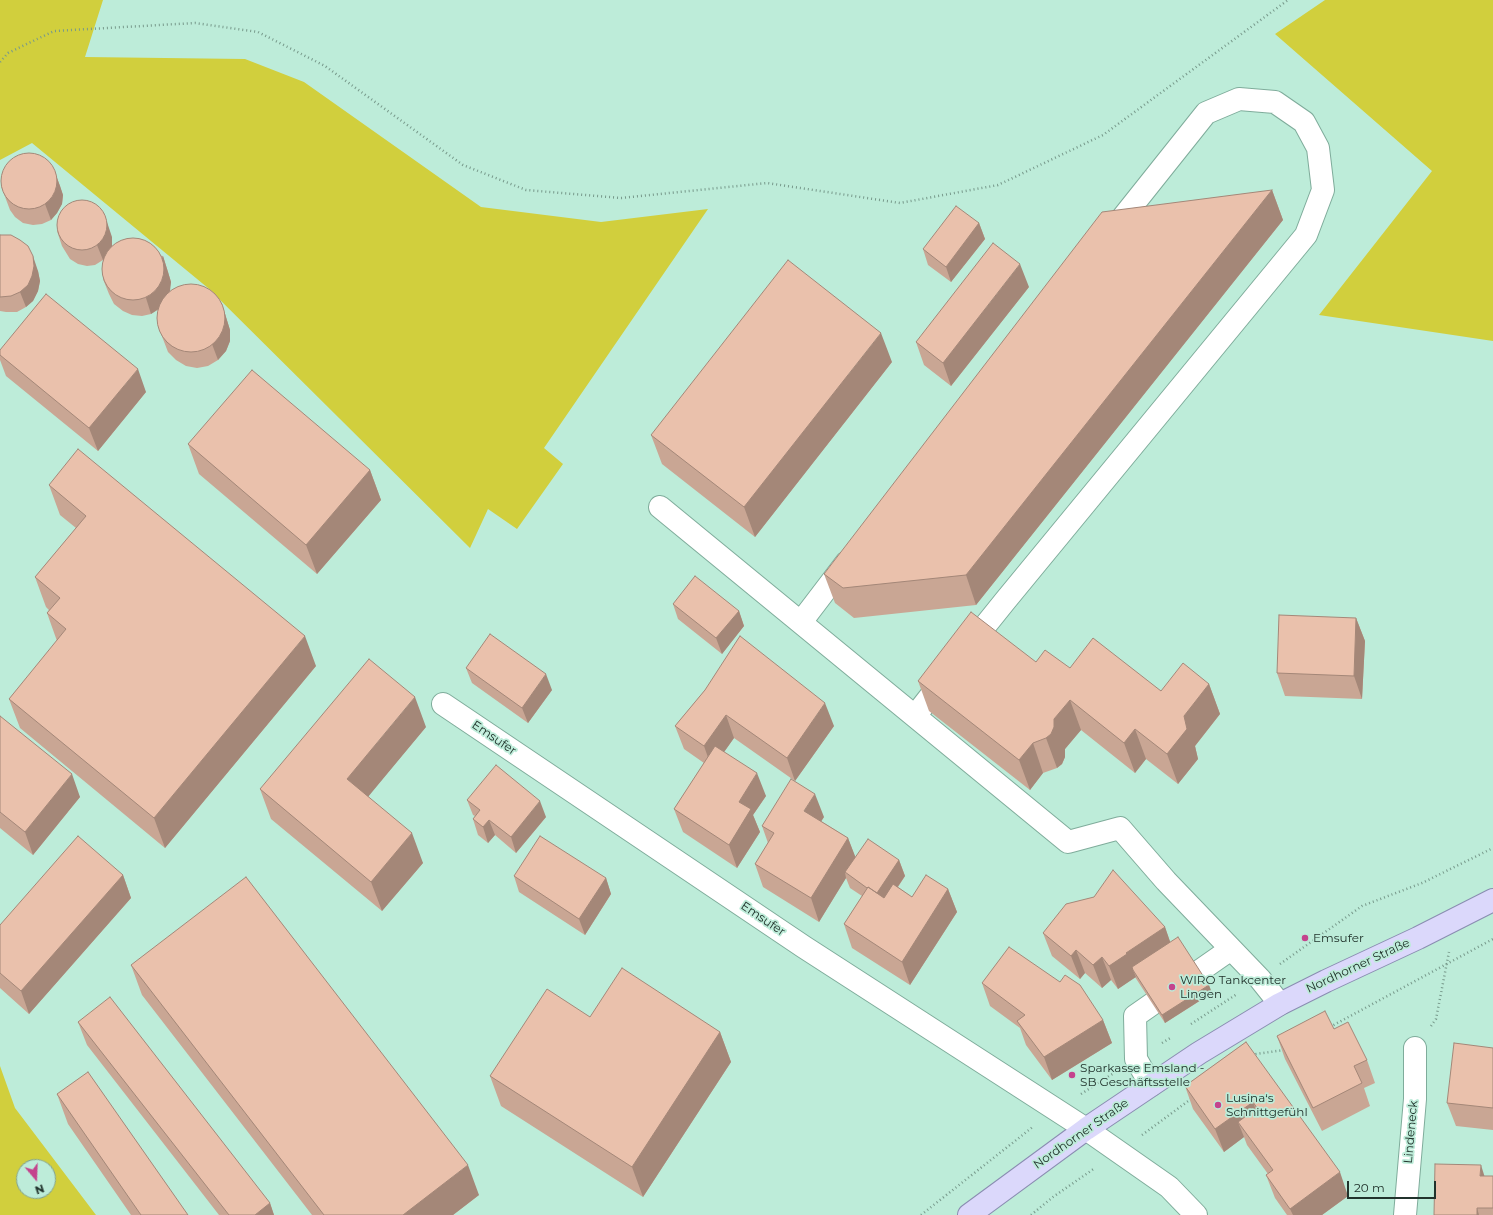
<!DOCTYPE html>
<meta charset="utf-8">
<style>
body{margin:0}
#map{position:relative;width:1493px;height:1215px;overflow:hidden;background:#bdecd9;font-family:Montserrat,sans-serif}
canvas{display:block}
.north{position:absolute;left:16px;top:1159px;width:40px;height:40px;box-sizing:border-box;background:#bdecd9;border:1px solid #7fa294;border-radius:50%;rotate:161deg;font-size:11px;font-weight:700;line-height:16px;text-align:center;color:#21332c}
.north::after{content:'';display:block;margin:auto;width:14px;height:18px;background:#c4438d;clip-path:polygon(50% 0,100% 100%,50% 72%,0 100%)}
.scale{position:absolute;left:1347px;top:1181px;width:89px;height:18px;box-sizing:border-box;border:2px solid #21332c;border-top:0;padding-left:5px;font-size:12px;line-height:14px;white-space:nowrap;color:#21332c;-webkit-text-stroke:3px #bdecd9;paint-order:stroke}
</style>
<div id="map">
<canvas width="1493" height="1215"></canvas>
<div class="north">N</div>
<div class="scale">20 m</div>
</div>
<script>
const context = document.querySelector('canvas').getContext('2d');
context.lineJoin = 'round';
function fill(path, color) {
  context.fillStyle = color;
  context.fill(path, 'evenodd');
}
function poly(rows) {
  const path = new Path2D();
  for (const r of rows) {
    if (r.length === 3) {
      path.moveTo(r[0] + r[2], r[1]);
      path.arc(r[0], r[1], r[2], 0, 2 * Math.PI);
      continue;
    }
    path.moveTo(r[0], r[1]);
    for (let i = 2; i < r.length; i += 2) path.lineTo(r[i], r[i + 1]);
  }
  return path;
}
function trace(path, color, width, dash) {
  context.strokeStyle = color;
  context.lineWidth = width;
  context.lineCap = dash ? 'butt' : 'round';
  context.setLineDash(dash || []);
  context.stroke(path);
}
function write(font, color, halo, rows, align = 'center') {
  context.font = font + ' Montserrat,sans-serif';
  context.lineWidth = 3.5;
  context.setLineDash([]);
  context.textBaseline = 'middle';
  context.strokeStyle = halo;
  context.fillStyle = color;
  for (const [text, x, y, turn = 0] of rows) {
    context.save();
    context.translate(x, y);
    context.rotate((+turn || 0) * Math.PI / 180);
    context.textAlign = isNaN(turn) ? turn : align;
    if (halo) context.strokeText(text, 0, 0);
    context.fillText(text, 0, 0);
    context.restore();
  }
}
const green = poly([
 [0,0,103,0,85,57,245,59,304,82,481,207,601,222,708,209,544,448,563,464,517,529,488,509,470,548,208,288,32,143,0,160],
 [1325,0,1493,0,1493,341,1319,315,1432,171,1275,34],
 [0,1066,15,1108,96,1215,0,1215],
 [24,1167,48,1167,48,1191,24,1191]
]);
const path = poly([
 [0,62,8,53,54,31,195,23,258,32,325,66,463,165,526,190,621,198,767,183,900,203,998,185,1103,135,1288,0],
 [1280,964,1362,906,1422,883,1493,848],
 [1191,1024,1237,994],
 [1431,1026,1436,1019,1449,952],
 [1330,1027,1493,939],
 [1162,1043,1172,1037],
 [1252,1056,1256,1054,1284,1050],
 [1081,1094,1114,1073],
 [1142,1135,1191,1099],
 [921,1215,1034,1126],
 [1031,1215,1053,1197,1095,1168]
]);
const minor = poly([
 [660,507,1068,842,1120,828,1166,881,1260,979,1280,1004],
 [801,622,846,563],
 [968,647,1005,601,1306,235,1323,190,1318,148,1304,122,1275,102,1239,99,1206,113,1112,231],
 [443,704,804,947,1086,1129,1169,1187,1196,1215],
 [915,716,944,679],
 [1151,1085,1136,1059,1135,1016,1231,949],
 [1405,1215,1415,1099,1415,1048]
]);
const major = poly([
 [969,1215,1086,1129,1199,1053,1280,1004,1326,981,1418,938,1493,900]
]);
const wall = poly([
 [54,170,60,186,63,195,62,204,57,213,51,220,42,224,33,225,23,223,15,217,10,210,1,186],
 [1272,190,1283,220,976,605,854,618,835,603,824,574],
 [979,223,985,239,951,282,928,265,923,249],
 [57,231,112,237,112,246,163,256,168,272,171,282,169,292,222,304,230,330,230,341,226,351,218,360,208,366,197,368,186,366,176,360,168,352,158,326,159,309,151,314,142,316,132,315,123,311,114,304,109,294,103,279,103,260,95,265,87,266,78,264,70,259,62,246],
 [0,235,38,271,40,281,38,291,33,301,26,307,17,312,6,312,0,311],
 [1029,287,951,386,924,365,916,342],
 [0,350,146,392,98,451,6,376,0,360],
 [892,362,755,537,662,464,651,435],
 [188,444,370,470,381,500,317,574,199,474],
 [49,485,316,666,165,848,20,728,9,699,57,641,47,613,49,610,46,607,35,577,76,528,60,515],
 [673,604,739,611,744,626,722,654,678,619],
 [1356,618,1365,641,1362,699,1285,696,1277,673],
 [1036,662,1070,668,1161,691,1209,684,1220,714,1195,746,1198,759,1178,784,1146,759,1135,773,1081,730,1065,749,1065,757,1062,764,1057,768,1043,773,1030,790,929,711,918,681],
 [466,668,552,690,528,723,472,683],
 [705,690,834,726,795,781,734,738,724,752,766,796,753,815,760,832,737,868,683,832,674,809,704,763,684,749,675,726],
 [0,716,80,797,33,855,0,828],
 [426,727,368,796,423,863,382,911,271,819,260,789],
 [467,800,546,817,516,853,495,835,488,843,478,835,473,819,475,816,473,815],
 [824,817,821,821,848,838,855,857,899,860,905,876,898,887,912,897,948,889,957,912,910,985,852,948,844,924,862,896,850,888,846,878,819,922,763,887,755,864,768,843,762,826],
 [123,875,131,898,29,1014,0,988,0,925],
 [514,876,606,878,611,894,585,935,519,892],
 [1165,927,1170,942,1212,993,1165,1023,1135,977,1118,989,1111,980,1102,988,1085,973,1080,979,1052,956,1043,933],
 [131,965,479,1195,453,1215,312,1215,142,995],
 [982,983,1103,1020,1112,1043,1052,1080,1026,1045,1020,1028,990,1006],
 [590,1017,720,1032,731,1062,643,1197,501,1106,490,1076],
 [78,1022,270,1203,274,1215,219,1215,87,1045],
 [1334,1029,1367,1060,1375,1083,1364,1088,1370,1106,1322,1131,1285,1059,1277,1036],
 [1246,1042,1348,1196,1322,1215,1287,1215,1275,1198,1266,1175,1268,1174,1247,1145,1244,1137,1224,1152,1193,1109,1185,1086],
 [1493,1048,1493,1130,1456,1126,1447,1103],
 [57,1094,188,1215,131,1215,68,1124],
 [1484,1176,1493,1176,1493,1215,1434,1215]
]);
const shadedWall = poly([
 [54,170,60,186,63,195,62,204,57,213,51,220,45,204],
 [1272,190,1283,220,976,605,966,575],
 [104,213,112,237,112,246,109,254,103,260,97,245],
 [979,223,985,239,951,282,946,267],
 [33,256,38,271,40,281,38,291,33,301,26,307,20,292],
 [163,256,168,272,171,282,170,291,166,301,160,308,151,314,146,298],
 [1020,264,1029,287,951,386,943,363],
 [222,304,230,330,230,341,226,351,218,360,212,344],
 [881,333,892,362,755,537,744,507],
 [138,369,146,392,98,451,89,428],
 [370,470,381,500,317,574,306,545],
 [739,611,744,626,722,654,716,638],
 [1356,618,1365,641,1362,699,1354,676],
 [305,636,316,666,165,848,154,818],
 [546,674,552,690,528,723,522,708],
 [1209,684,1220,714,1195,746,1198,759,1178,784,1167,754,1184,716],
 [415,697,426,727,358,809,347,779],
 [1070,700,1081,730,1065,749,1065,757,1062,764,1057,768,1046,738,1054,719],
 [825,703,834,726,795,781,787,758],
 [726,715,734,738,712,769,704,746],
 [1135,729,1146,759,1135,773,1124,743],
 [1033,743,1043,773,1030,790,1019,760],
 [757,773,766,796,753,815,760,832,737,868,729,845,739,802],
 [72,774,80,797,33,855,25,832],
 [815,794,824,817,813,834,804,811],
 [540,801,546,817,516,853,511,837],
 [489,820,495,835,488,843,483,827],
 [412,833,423,863,382,911,371,882],
 [848,838,857,861,845,872,846,878,819,922,811,898],
 [899,860,905,876,882,910,876,894],
 [123,875,131,898,29,1014,21,991],
 [606,878,611,894,585,935,579,919],
 [948,889,957,912,910,985,902,962],
 [1165,927,1173,950,1133,970,1136,977,1118,989,1109,966,1126,953],
 [1076,950,1085,973,1080,979,1071,956],
 [1102,957,1111,980,1102,988,1093,965],
 [1209,985,1212,993,1165,1023,1162,1015],
 [1103,1020,1112,1043,1052,1080,1044,1057],
 [720,1032,731,1062,643,1197,632,1167],
 [1253,1102,1261,1125,1238,1122,1244,1137,1224,1152,1215,1129],
 [468,1165,479,1195,453,1215,403,1215],
 [1481,1165,1486,1181,1480,1176],
 [1340,1172,1348,1196,1322,1215,1293,1215,1290,1209],
 [270,1203,274,1215,255,1215],
 [1477,1208,1479,1215,1477,1215]
]);
const building = poly([
 [29,181,28],
 [1272,190,966,575,843,588,824,574,1102,212,1272,190],
 [82,225,25],
 [956,206,979,223,946,267,923,249,956,206],
 [0,235,11,235,20,240,28,246,33,256,34,266,32,276,28,285,20,292,11,296,0,297,0,235],
 [133,269,31],
 [993,243,1020,264,943,363,916,342,993,243],
 [788,260,881,333,744,507,651,435,788,260],
 [191,318,34],
 [46,294,138,369,89,428,0,355,0,350,46,294],
 [252,370,370,470,306,545,188,444,252,370],
 [78,449,305,636,154,818,9,699,66,629,47,613,60,598,35,577,86,516,49,485,78,449],
 [695,576,739,611,716,638,673,604,695,576],
 [971,612,1036,662,1045,650,1070,668,1093,638,1161,691,1183,663,1209,684,1184,716,1187,729,1167,754,1135,729,1124,743,1070,700,1054,719,1054,727,1051,734,1046,738,1033,743,1019,760,918,681,971,612],
 [1279,615,1356,618,1354,676,1277,673,1279,615],
 [490,634,546,674,522,708,466,668,490,634],
 [740,636,825,703,787,758,726,715,704,746,675,726,705,690,740,636],
 [369,659,415,697,347,779,412,833,371,882,260,789,369,659],
 [0,716,72,774,25,832,0,812,0,716],
 [715,746,757,773,739,802,751,809,729,845,674,809,715,746],
 [496,765,540,801,511,837,489,820,483,827,473,819,480,810,467,800,496,765],
 [791,779,815,794,804,811,848,838,811,898,755,864,774,833,762,826,791,779],
 [78,836,123,875,21,991,0,973,0,925,78,836],
 [540,836,606,878,579,919,514,876,540,836],
 [868,839,899,860,877,893,868,887,867,888,845,872,868,839],
 [1113,870,1165,927,1126,953,1127,954,1109,966,1102,957,1093,965,1076,950,1071,956,1043,933,1066,904,1094,897,1113,870],
 [926,875,948,889,902,962,844,924,868,887,884,898,893,884,912,897,926,875],
 [246,877,468,1165,403,1215,324,1215,131,965,246,877],
 [1178,937,1209,985,1162,1015,1133,970,1132,967,1178,937],
 [1009,947,1060,982,1065,975,1080,985,1103,1020,1044,1057,1017,1021,1025,1015,982,983,1009,947],
 [622,968,720,1032,632,1167,490,1076,547,989,590,1017,622,968],
 [110,997,270,1203,255,1215,229,1215,78,1022,110,997],
 [1325,1011,1334,1029,1348,1022,1367,1060,1354,1066,1362,1083,1313,1108,1277,1036,1325,1011],
 [1246,1042,1340,1172,1290,1209,1266,1175,1273,1170,1238,1122,1257,1108,1253,1102,1215,1129,1185,1086,1246,1042],
 [1454,1043,1493,1048,1493,1108,1447,1103,1454,1043],
 [88,1072,188,1215,141,1215,57,1094,88,1072],
 [1435,1164,1481,1165,1480,1176,1493,1176,1493,1208,1477,1208,1477,1215,1434,1215,1435,1164]
]);
const markers = [
 [1305,938,4,"#c4438d"],
 [1172,987,4,"#c4438d"],
 [1072,1075,4,"#c4438d"],
 [1218,1105,4,"#c4438d"]
];
const streetNames = [
 ["Emsufer",494,738,34],
 ["Emsufer",763,919,34],
 ["Nordhorner Straße",1358,966,-25],
 ["Lindeneck",1411,1132,-85],
 ["Nordhorner Straße",1081,1134,-35]
];
const poiNames = [
 ["Emsufer",1313,938],
 ["WIRO Tankcenter",1180,980],
 ["Lingen",1180,994],
 ["Sparkasse Emsland -",1080,1068],
 ["SB Geschäftsstelle",1080,1082],
 ["Lusina‘s",1226,1098],
 ["Schnittgefühl",1226,1112]
];
fill(green, '#d1cf3d');
trace(minor, '#7fac9b', 24);
trace(major, '#8a8db1', 24);
trace(path, '#77998b', 2.5, [1, 3]);
trace(minor, '#fff', 22);
trace(major, '#dbd8fb', 22);
fill(wall, '#c9a694');
fill(shadedWall, '#a48778');
fill(building, '#eac1ac');
trace(building, '#a48778', 1);
for (const [x, y, r, color] of markers) {
  const dot = new Path2D();
  dot.arc(x, y, r, 0, 2 * Math.PI);
  context.fillStyle = color;
  context.fill(dot);
  trace(dot, '#bdecd9', 1.5);
}
write('12px', '#21332c', '#bdecd9', streetNames);
write('12px', '#21332c', '#bdecd9', poiNames, 'left');
</script>
